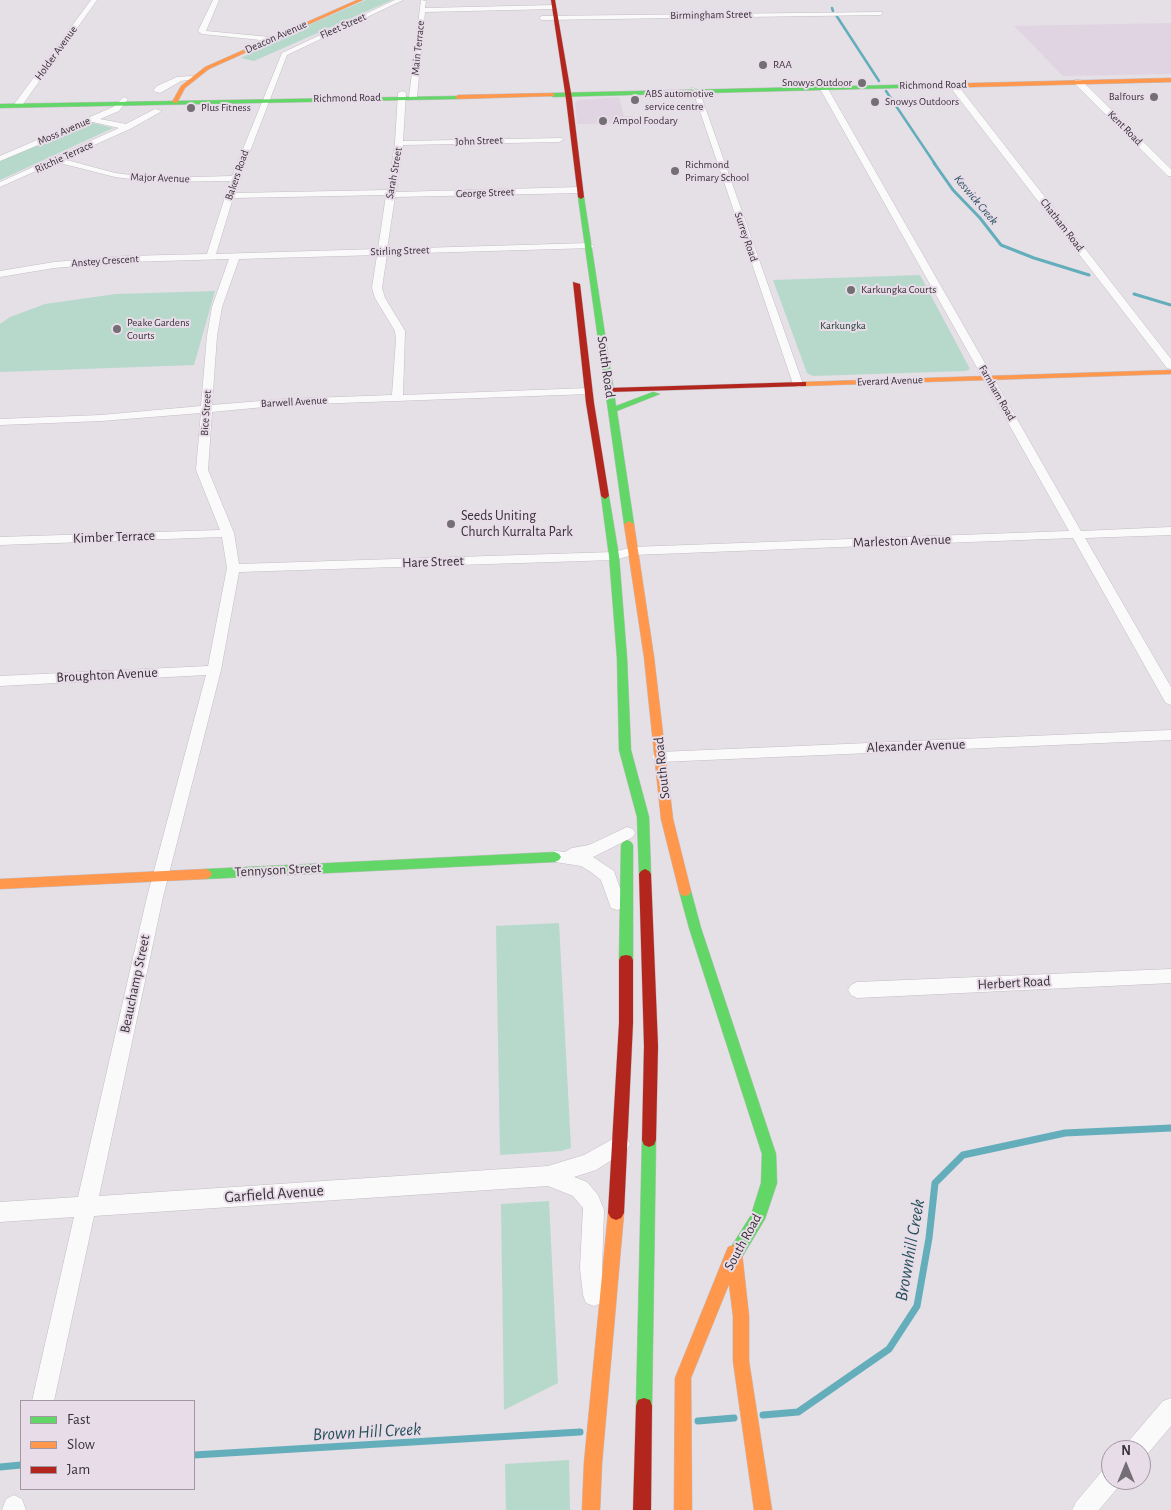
<!DOCTYPE html>
<style>
body{margin:0}
#map{position:relative;width:1171px;height:1510px;overflow:hidden;background:#e5dfe6;font-family:"Alegreya Sans",sans-serif}
canvas{display:block}
.legend{position:absolute;left:20px;top:1400px;width:175px;height:90px;box-sizing:border-box;background:#e8dce9;border:1px solid #a198a2;margin:0;padding:6px 9px;list-style:none;font-size:15px;color:#373237}
.legend li{display:flex;align-items:center;gap:10px;height:25px}
.legend b{width:25px;border:1px solid #a198a2}
.north{position:absolute;left:1101px;top:1440px;width:50px;height:50px;box-sizing:border-box;background:#e8dce9;border:1px solid #a198a2;border-radius:50%;rotate:0deg;font-size:14px;font-weight:700;line-height:20px;text-align:center;color:#373237}
.north::after{content:'';display:block;margin:auto;width:18px;height:22px;background:#746f74;clip-path:polygon(50% 0,100% 100%,50% 72%,0 100%)}
</style>
<div id="map">
<canvas width="1171" height="1510"></canvas>
<ul class="legend">
<li><b style="height:6px;background:#63d668"></b>Fast</li>
<li><b style="height:6px;background:#ff974d"></b>Slow</li>
<li><b style="height:6px;background:#b3261e"></b>Jam</li>
</ul>
<div class="north">N</div>
</div>
<script>
const context = document.querySelector('canvas').getContext('2d');
context.lineJoin = 'round';
function fill(path, color) {
  context.fillStyle = color;
  context.fill(path, 'evenodd');
}
function poly(rows) {
  const path = new Path2D();
  for (const r of rows) {
    path.moveTo(r[0], r[1]);
    for (let i = 2; i < r.length; i += 2) path.lineTo(r[i], r[i + 1]);
  }
  return path;
}
function trace(path, color, width, dash) {
  context.strokeStyle = color;
  context.lineWidth = width;
  context.lineCap = dash ? 'butt' : 'round';
  context.setLineDash(dash || []);
  context.stroke(path);
}
function write(font, color, halo, rows, align = 'center') {
  context.font = font + ' "Alegreya Sans",sans-serif';
  context.lineWidth = 4;
  context.setLineDash([]);
  context.textBaseline = 'middle';
  context.strokeStyle = halo;
  context.fillStyle = color;
  for (const [text, x, y, turn = 0] of rows) {
    context.save();
    context.translate(x, y);
    context.rotate((+turn || 0) * Math.PI / 180);
    context.textAlign = isNaN(turn) ? turn : align;
    if (halo) context.strokeText(text, 0, 0);
    context.fillText(text, 0, 0);
    context.restore();
  }
}
const built = poly([
 [1171,23,1171,74,1063,76,1014,26],
 [619,97,624,116,633,116,635,123,577,124,575,103,578,100]
]);
const green = poly([
 [366,0,392,0,254,61,241,58,279,38],
 [89,122,113,128,0,180,0,161],
 [920,275,970,369,966,371,813,376,807,373,773,280],
 [215,291,194,365,0,372,0,324,10,317,45,304,116,294],
 [559,923,571,1148,561,1151,500,1155,496,926],
 [549,1201,558,1383,504,1410,501,1204],
 [569,1460,570,1510,506,1510,505,1464]
]);
const streamFar2 = poly([
 [832,8,833,11],
 [836,15,879,81],
 [886,91,935,164]
]);
const streamFar1 = poly([
 [934,163,953,190,980,218,1001,245,1034,258,1089,275],
 [1134,294,1171,305]
]);
const stream = poly([
 [763,1415,798,1412,889,1349,917,1306,929,1238,935,1183,963,1155,1065,1133,1171,1128],
 [698,1421,734,1418],
 [194,1455,580,1432],
 [0,1467,21,1465]
]);
const street = poly([
 [91,0,97,0,21,107,15,107,15,103,91,0],
 [213,0,219,0,206,31,270,37,273,39,270,41,202,34,198,31,213,0],
 [395,0,403,0,287,55,234,193,388,190,395,143,398,93,402,91,406,93,403,141,562,138,563,140,559,142,403,145,396,192,580,187,584,190,580,193,395,197,387,249,589,243,594,246,592,248,387,254,382,288,385,298,405,331,403,395,589,388,594,391,589,394,285,405,212,412,208,470,234,533,239,564,614,552,632,547,1069,531,819,87,823,85,827,87,1081,531,1171,527,1171,535,1085,538,1171,687,1171,705,1166,703,1164,700,1073,538,633,555,614,560,239,572,221,670,163,897,99,1196,548,1166,584,1155,620,1135,627,1138,630,1144,627,1150,596,1170,574,1177,587,1182,598,1195,604,1210,602,1268,605,1295,602,1303,594,1306,586,1303,583,1295,580,1268,583,1208,573,1196,548,1186,94,1216,54,1401,32,1401,74,1217,0,1222,0,1202,78,1197,147,897,206,675,0,686,0,676,208,666,227,568,222,537,0,545,0,537,220,530,196,470,201,413,101,421,0,425,0,419,101,415,201,406,207,336,212,307,229,259,126,262,54,268,0,277,0,271,54,262,126,256,207,254,230,181,155,182,115,177,56,162,0,187,0,182,119,128,93,122,0,161,0,156,113,107,124,97,128,99,119,111,100,119,126,124,155,109,162,111,130,129,63,159,115,173,155,178,232,176,282,53,395,0],
 [386,195,378,249,216,254,233,198,386,195],
 [377,255,372,288,375,298,395,331,396,340,392,395,285,399,212,405,217,336,222,307,239,259,377,255],
 [421,0,426,1,425,8,554,5,557,7,554,9,425,12,417,97,413,99,409,97,421,0],
 [882,12,882,14,880,15,542,20,539,18,542,16,882,12],
 [192,76,196,78,194,79,181,81,160,93,153,91,157,86,177,77,192,76],
 [1075,80,1081,80,1171,169,1171,176,1168,176,1075,84,1075,80],
 [950,83,956,83,1171,359,1171,369,1167,368,950,87,950,83],
 [692,88,699,90,803,384,802,386,798,387,793,384,692,88],
 [1171,730,1171,740,660,762,655,761,652,757,655,753,660,752,1171,730],
 [627,827,633,829,635,833,633,837,593,857,614,871,625,903,623,908,617,910,611,908,601,880,591,872,581,866,549,861,547,857,549,853,555,851,565,852,572,848,589,845,627,827],
 [1171,969,1171,983,857,998,851,995,848,990,851,985,857,982,1171,969],
 [1171,1398,1171,1426,1144,1458,1141,1460,1141,1450,1124,1450,1128,1442,1163,1401,1171,1398],
 [1111,1466,1111,1480,1122,1480,1119,1486,1099,1510,1072,1510,1076,1502,1103,1470,1111,1466],
 [14,1495,22,1499,26,1510,2,1510,6,1499,14,1495]
]);
const fast = poly([
 [935,84,937,87,553,97,550,95,553,93,935,84],
 [460,96,458,99,0,108,0,104,460,96],
 [581,195,584,197,616,406,653,392,660,394,617,411,634,524,629,527,624,524,608,410,578,197,581,195],
 [605,493,609,496,619,556,627,658,631,750,649,817,651,874,649,877,645,879,641,877,639,874,637,817,619,750,617,658,609,556,601,496,605,493],
 [627,840,631,842,633,845,633,960,631,964,626,965,621,964,619,960,621,845,623,842,627,840],
 [555,852,559,854,561,857,559,860,555,862,206,879,202,877,200,874,202,871,206,869,555,852],
 [685,886,689,887,691,891,701,928,776,1154,777,1183,765,1219,738,1264,732,1266,726,1264,724,1258,751,1215,761,1183,762,1154,689,928,679,891,681,887,685,886],
 [649,1133,654,1135,656,1140,652,1406,650,1412,644,1414,638,1412,636,1406,642,1140,644,1135,649,1133]
]);
const slow = poly([
 [357,0,363,0,209,69,185,88,177,103,172,102,181,86,205,67,357,0],
 [1171,78,1171,82,935,88,932,86,935,84,1171,78],
 [553,93,555,96,458,99,455,97,458,95,553,93],
 [1171,370,1171,374,803,386,799,384,803,382,1171,370],
 [629,521,634,524,654,657,673,819,691,891,689,895,685,896,681,895,679,891,661,819,644,657,624,524,629,521],
 [206,869,210,871,212,874,210,877,206,879,0,889,0,879,206,869],
 [616,1206,621,1208,624,1213,602,1463,600,1510,582,1510,584,1463,608,1213,611,1208,616,1206],
 [734,1245,740,1247,742,1253,749,1316,749,1361,772,1510,754,1510,733,1361,733,1316,729,1284,691,1378,692,1510,674,1510,675,1378,728,1247,734,1245]
]);
const jam = poly([
 [551,0,555,0,572,99,584,197,581,199,578,197,566,99,551,0],
 [573,282,580,284,594,403,609,496,605,499,601,496,586,403,573,282],
 [803,382,806,382,806,386,609,392,605,390,609,388,803,382],
 [645,869,649,871,651,874,658,1046,656,1140,654,1145,649,1147,644,1145,642,1140,644,1046,639,874,641,871,645,869],
 [626,955,631,956,633,960,633,1023,624,1213,621,1218,616,1220,611,1218,608,1213,619,1023,619,960,621,956,626,955],
 [644,1398,650,1400,652,1406,651,1510,633,1510,636,1406,638,1400,644,1398]
]);
const markers = [
 [763,65,5,"#746f74"],
 [862,83,5,"#746f74"],
 [1154,97,5,"#746f74"],
 [635,100,5,"#746f74"],
 [875,102,5,"#746f74"],
 [191,108,5,"#746f74"],
 [603,121,5,"#746f74"],
 [675,171,5,"#746f74"],
 [851,290,5,"#746f74"],
 [117,329,5,"#746f74"],
 [451,524,5,"#746f74"]
];
const farStreetnames = [
 ["Birmingham Street",711,15,-1],
 ["Fleet Street",343,26,-24],
 ["Deacon Avenue",276,37,-24],
 ["Main Terrace",418,48,-84],
 ["Holder Avenue",56,53,-54],
 ["Richmond Road",933,85,-1],
 ["Richmond Road",347,98,-1],
 ["Kent Road",1125,128,45],
 ["Moss Avenue",64,131,-23],
 ["John Street",479,141,-2],
 ["Ritchie Terrace",64,157,-25],
 ["Sarah Street",394,173,-80],
 ["Bakers Road",237,175,-71],
 ["Major Avenue",160,178,2],
 ["George Street",485,193,-2],
 ["Chatham Road",1062,225,52],
 ["Surrey Road",746,237,71],
 ["Stirling Street",400,251,-2],
 ["Anstey Crescent",105,261,-4],
 ["Everard Avenue",890,381,-2],
 ["Farnham Road",997,393,60],
 ["Barwell Avenue",294,402,-3],
 ["Bice Street",206,413,-86]
];
const farPoinames = [
 ["RAA",773,65],
 ["Snowys Outdoor",852,83,"right"],
 ["ABS automotive",645,94],
 ["service centre",645,107],
 ["Balfours",1144,97,"right"],
 ["Snowys Outdoors",885,102],
 ["Plus Fitness",201,108],
 ["Ampol Foodary",613,121],
 ["Richmond",685,165],
 ["Primary School",685,178],
 ["Karkungka Courts",861,290],
 ["Peake Gardens",127,323],
 ["Courts",127,336]
];
const farParknames = [
 ["Karkungka",843,326]
];
const farWaternames = [
 ["Keswick Creek",976,200,50]
];
const streetNames = [
 ["South Road",606,367,82],
 ["Kimber Terrace",114,537,-2],
 ["Marleston Avenue",902,541,-2],
 ["Hare Street",433,562,-2],
 ["Broughton Avenue",107,675,-3],
 ["Alexander Avenue",916,746,-2],
 ["South Road",662,768,-96],
 ["Tennyson Street",278,870,-3],
 ["Herbert Road",1014,983,-3],
 ["Beauchamp Street",135,984,-78],
 ["South Road",743,1242,-61]
];
const poiNames = [
 ["Seeds Uniting",461,516],
 ["Church Kurralta Park",461,532]
];
const nearStreetnames = [
 ["Garfield Avenue",274,1194,-4]
];
const nearWaternames = [
 ["Brownhill Creek",910,1250,-80],
 ["Brown Hill Creek",367,1432,-3]
];
fill(built, '#e0d4e2');
fill(green, '#b6d9cb');
trace(streamFar2, '#64aebb', 2.5);
trace(streamFar1, '#64aebb', 3);
trace(stream, '#64aebb', 7);
trace(street, '#c2bec3', 1);
trace(fast, '#c2bec3', 1);
trace(slow, '#c2bec3', 1);
trace(jam, '#c2bec3', 1);
fill(street, '#fbfafb');
fill(fast, '#63d668');
fill(slow, '#ff974d');
fill(jam, '#b3261e');
for (const [x, y, r, color] of markers) {
  const dot = new Path2D();
  dot.arc(x, y, r, 0, 2 * Math.PI);
  context.fillStyle = color;
  context.fill(dot);
  trace(dot, '#e8dce9', 2);
}
write('11px', '#373237', '#e8dce9', farStreetnames);
write('11px', '#373237', '#e8dce9', farPoinames, 'left');
write('11px', '#173c2d', '#e8dce9', farParknames);
write('italic 12px', '#25525a', '#e8dce9', farWaternames);
write('14px', '#373237', '#e8dce9', streetNames);
write('14px', '#373237', '#e8dce9', poiNames, 'left');
write('16px', '#373237', '#e8dce9', nearStreetnames);
write('italic 18px', '#25525a', '#e8dce9', nearWaternames);
</script>
